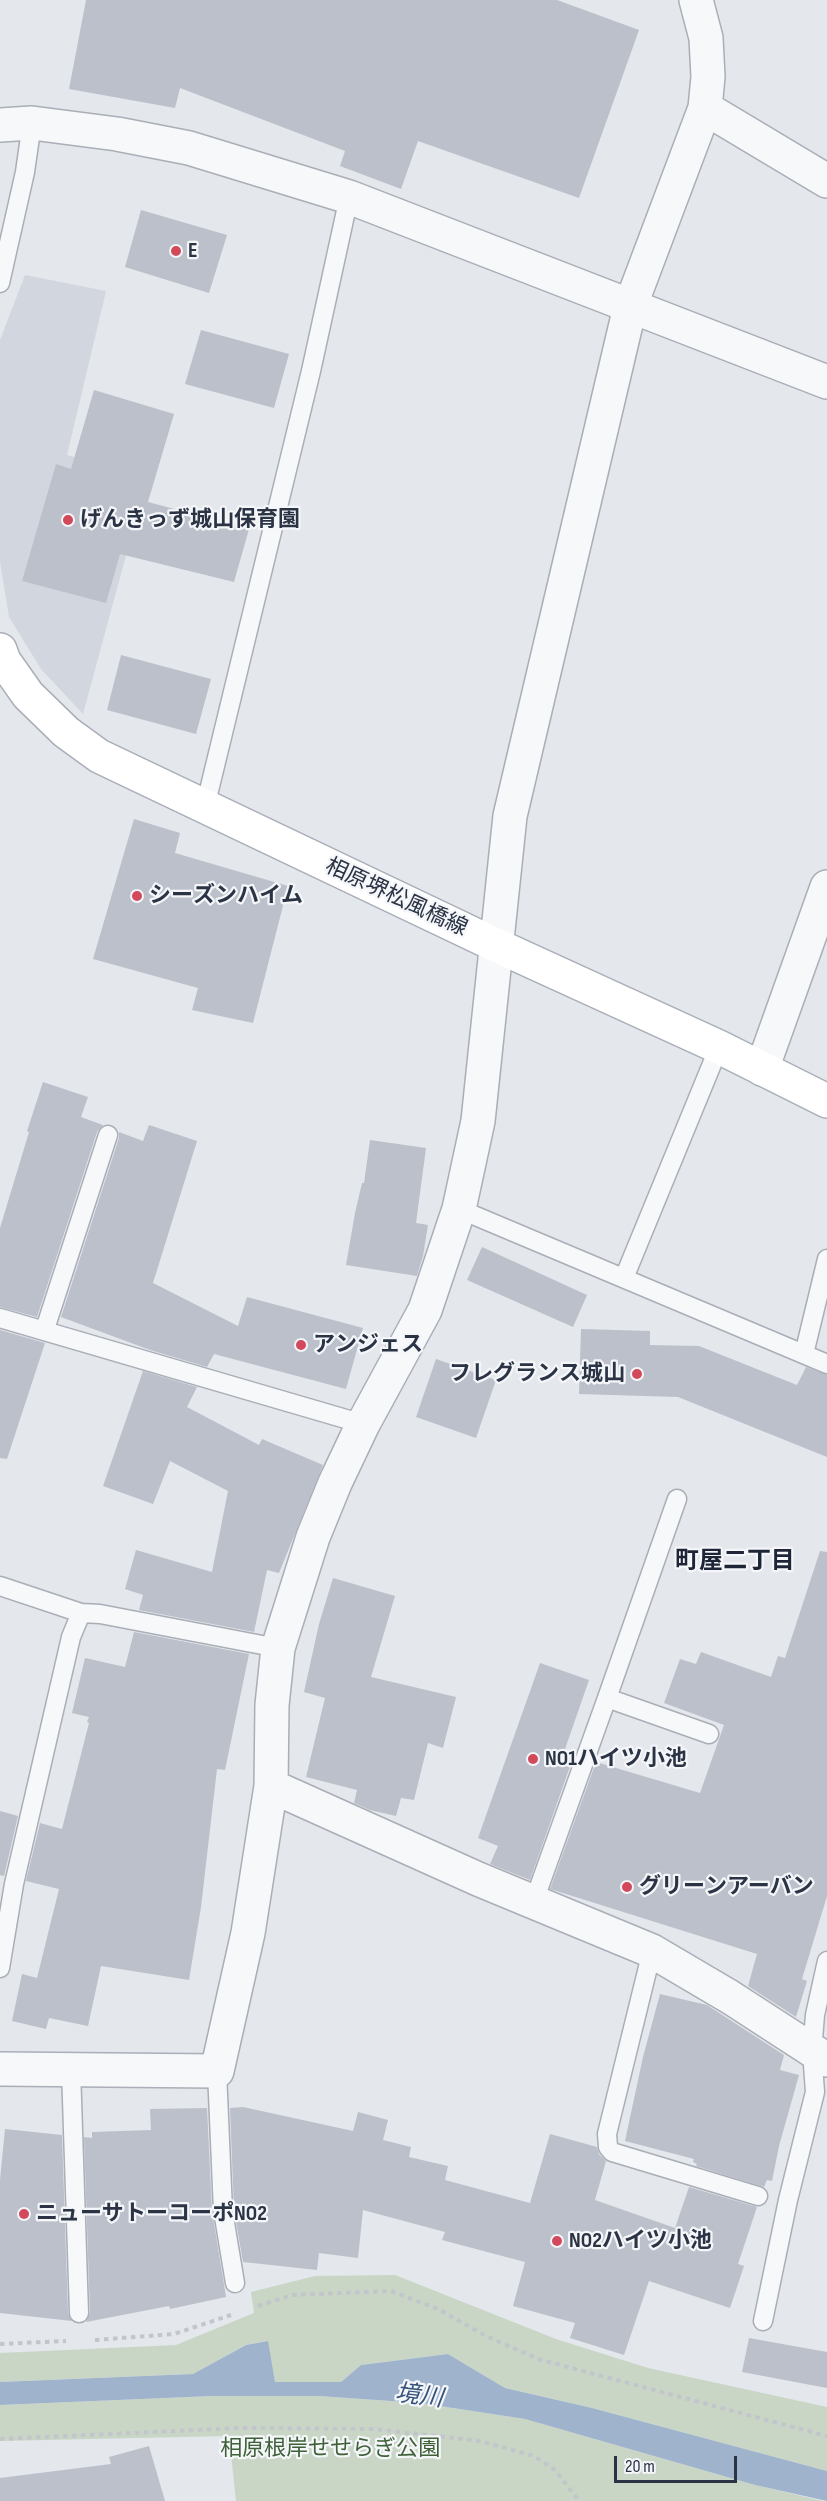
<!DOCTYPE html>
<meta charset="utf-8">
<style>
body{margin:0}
#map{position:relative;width:827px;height:2501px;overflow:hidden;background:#e4e7ec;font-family:"Sofia Sans Condensed",sans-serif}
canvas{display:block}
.scale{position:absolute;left:614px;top:2456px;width:123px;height:27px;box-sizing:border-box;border:3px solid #2b3445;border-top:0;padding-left:8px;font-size:18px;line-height:21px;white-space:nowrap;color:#2b3445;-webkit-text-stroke:4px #f4f6f9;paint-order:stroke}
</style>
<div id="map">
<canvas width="827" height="2501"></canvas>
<div class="scale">20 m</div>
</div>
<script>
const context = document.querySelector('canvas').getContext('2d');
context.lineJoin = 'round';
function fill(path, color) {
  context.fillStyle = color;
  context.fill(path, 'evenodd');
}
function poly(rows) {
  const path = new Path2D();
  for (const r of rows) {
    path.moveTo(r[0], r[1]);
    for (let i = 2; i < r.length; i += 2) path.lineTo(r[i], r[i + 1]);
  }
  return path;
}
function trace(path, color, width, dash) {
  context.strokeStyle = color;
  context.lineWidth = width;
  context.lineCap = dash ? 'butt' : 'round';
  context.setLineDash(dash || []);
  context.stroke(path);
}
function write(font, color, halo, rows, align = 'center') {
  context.font = font + ' "Sofia Sans Condensed","Noto Sans JP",sans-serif';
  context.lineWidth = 4.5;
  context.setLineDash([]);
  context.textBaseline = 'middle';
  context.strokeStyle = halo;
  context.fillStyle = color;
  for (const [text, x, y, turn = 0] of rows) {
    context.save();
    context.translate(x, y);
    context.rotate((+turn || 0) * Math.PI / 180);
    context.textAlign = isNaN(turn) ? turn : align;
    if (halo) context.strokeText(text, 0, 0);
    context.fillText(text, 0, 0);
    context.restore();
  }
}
const built = poly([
 [25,275,106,291,67,455,147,478,83,714,41,669,9,617,0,562,0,340]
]);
const green = poly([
 [395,2275,556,2339,648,2368,827,2407,827,2471,592,2408,505,2388,448,2354,361,2365,341,2382,275,2382,267,2341,246,2345,193,2374,0,2382,0,2353,176,2345,254,2313,251,2292,315,2276],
 [212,2396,319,2396,420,2403,525,2419,755,2485,823,2501,236,2501,229,2436,0,2441,0,2405]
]);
const water = poly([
 [268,2341,275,2382,341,2382,361,2365,448,2354,505,2388,592,2408,827,2471,827,2501,755,2485,525,2419,420,2403,319,2396,212,2396,0,2405,0,2382,193,2374,246,2345]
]);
const building = poly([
 [86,0,557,0,639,30,579,198,418,141,401,189,340,166,345,151,180,88,175,108,69,89],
 [141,210,227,235,209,293,125,267],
 [201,330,289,354,274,408,185,384],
 [94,390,174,414,148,502,249,529,234,582,120,554,106,603,22,581,56,464,71,469],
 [121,655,211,679,196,734,107,710],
 [134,819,180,833,175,853,288,886,253,1023,192,1010,198,988,93,959],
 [43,1082,88,1097,81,1117,103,1125,97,1132,37,1317,0,1307,0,1228,29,1132,27,1131],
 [149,1125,197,1141,153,1283,238,1326,247,1297,363,1328,346,1389,214,1354,207,1367,150,1350,61,1317,119,1138,119,1132,143,1141],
 [370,1140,426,1148,416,1223,428,1225,423,1256,417,1276,346,1265,355,1213,362,1183,364,1183],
 [482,1247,587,1295,573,1327,467,1280],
 [581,1329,650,1331,650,1345,699,1346,797,1385,806,1367,827,1375,827,1457,678,1397,579,1394],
 [0,1330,45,1343,7,1459,0,1458],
 [436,1359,496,1380,476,1438,416,1417],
 [143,1371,197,1387,187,1407,259,1445,262,1439,323,1465,279,1573,267,1570,254,1632,139,1610,143,1595,125,1589,136,1550,212,1572,228,1491,170,1461,153,1504,103,1486],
 [820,1551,827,1552,827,1896,802,1979,807,1981,796,2017,748,1986,757,1954,550,1889,596,1762,700,1793,724,1725,664,1703,680,1659,696,1664,701,1652,771,1677,778,1656,785,1658],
 [333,1578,395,1596,371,1677,456,1697,443,1748,428,1743,414,1800,401,1798,396,1816,370,1810,354,1803,357,1790,306,1777,325,1698,304,1692,319,1624],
 [134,1632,249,1654,225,1770,217,1769,201,1907,189,1980,101,1966,88,2026,49,2018,46,2029,12,2021,22,1974,37,1978,59,1889,26,1881,40,1823,62,1829,89,1723,87,1722,89,1717,72,1713,85,1658,125,1667],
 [540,1663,589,1680,564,1752,574,1755,530,1880,490,1864,498,1846,478,1838],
 [0,1811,18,1816,4,1876,0,1875],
 [660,1994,707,2005,784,2055,780,2070,799,2075,779,2146,772,2181,767,2180,764,2187,696,2166,697,2164,693,2162,694,2159,625,2141,643,2057],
 [243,2107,353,2131,358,2112,388,2120,383,2140,411,2147,409,2157,448,2166,445,2180,530,2203,550,2134,597,2147,599,2154,606,2161,595,2200,675,2228,689,2187,757,2207,738,2264,744,2266,730,2308,649,2281,624,2355,570,2338,575,2323,513,2306,525,2262,442,2240,445,2232,363,2210,358,2258,319,2253,317,2270,243,2262,234,2210,230,2108],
 [207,2108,212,2211,226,2297,170,2309,169,2306,86,2322,90,2313,84,2137,92,2138,92,2132,151,2130,150,2109],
 [5,2129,62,2135,68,2313,72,2321,0,2313,0,2180],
 [749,2338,827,2352,827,2388,742,2372],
 [149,2446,165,2501,0,2501,0,2478,111,2464,109,2457]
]);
const path = poly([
 [258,2306,292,2295,391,2291,440,2310,484,2335,538,2359,827,2436],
 [95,2340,174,2334,231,2315],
 [0,2344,66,2341],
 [0,2439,241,2428,374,2429,480,2441,534,2456,555,2470,579,2501]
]);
const lane = poly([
 [0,283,25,172,32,123],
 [205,807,311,371,349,197],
 [459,1209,827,1364],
 [624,1278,719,1047],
 [0,1318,363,1424],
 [45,1329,108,1135],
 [804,1354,827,1259],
 [0,1586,81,1613],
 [607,1698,677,1499],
 [534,1901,607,1698,709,1734],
 [652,1951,607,2134,608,2147,612,2152,758,2196],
 [0,1968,14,1884,71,1637,81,1613,100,1614,278,1648],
 [71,2069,79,2313],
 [217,2071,223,2211,235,2283],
 [763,2321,788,2200,815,2092,812,2051,815,2015,827,1961]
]);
const street = poly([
 [705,108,827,181],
 [0,125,32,123,117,134,189,148,349,197,827,382],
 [762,1069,827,887],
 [271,1786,478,1879,652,1951,730,1997,827,2060],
 [0,2069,217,2071,248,1933,271,1786,272,1705,278,1648,313,1537,335,1483,363,1424,425,1310,459,1209,478,1121,510,816,630,307,705,108,708,77,706,38,696,0]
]);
const secondary = poly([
 [0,650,4,661,28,695,66,732,99,756,498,946,719,1047,827,1101]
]);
const markers = [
 [176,251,6,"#d1495b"],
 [68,520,6,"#d1495b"],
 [137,896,6,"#d1495b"],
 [301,1345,6,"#d1495b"],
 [637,1374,6,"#d1495b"],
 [533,1759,6,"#d1495b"],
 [627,1887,6,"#d1495b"],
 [24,2214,6,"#d1495b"],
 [557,2241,6,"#d1495b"]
];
const poiNames = [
 ["E",188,251],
 ["げんきっず城山保育園",80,520],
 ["シーズンハイム",149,896],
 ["アンジェス",313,1345],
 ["フレグランス城山",625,1374,"right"],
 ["NO1ハイツ小池",545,1759],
 ["グリーンアーバン",639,1887],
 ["ニューサトーコーポNO2",36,2214],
 ["NO2ハイツ小池",569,2241]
];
const streetNames = [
 ["相原堺松風橋線",396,898,25]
];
const parkNames = [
 ["相原根岸せせらぎ公園",330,2449]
];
const neighbourhoodNames = [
 ["町屋二丁目",735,1562]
];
const waterNames = [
 ["境川",419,2397,7]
];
fill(built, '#d2d6de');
fill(green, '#c9d6c5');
fill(water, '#9fb4cc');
fill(building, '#bbc0ca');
trace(lane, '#a9aeb7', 21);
trace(street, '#a9aeb7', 36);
trace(secondary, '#a9aeb7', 36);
trace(path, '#c2c5cb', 4, [4.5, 4.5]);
trace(lane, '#f7f8fa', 18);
trace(street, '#f7f8fa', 33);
trace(secondary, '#fff', 33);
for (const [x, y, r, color] of markers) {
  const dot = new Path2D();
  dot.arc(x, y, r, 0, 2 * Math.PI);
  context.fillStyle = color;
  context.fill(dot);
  trace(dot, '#f4f6f9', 2);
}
write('bold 22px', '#2b3445', '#f4f6f9', poiNames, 'left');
write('22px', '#2b3445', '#f4f6f9', streetNames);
write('22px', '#3f6138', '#f4f6f9', parkNames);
write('bold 24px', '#1d2536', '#f4f6f9', neighbourhoodNames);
write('italic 24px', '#34527a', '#f4f6f9', waterNames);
</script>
